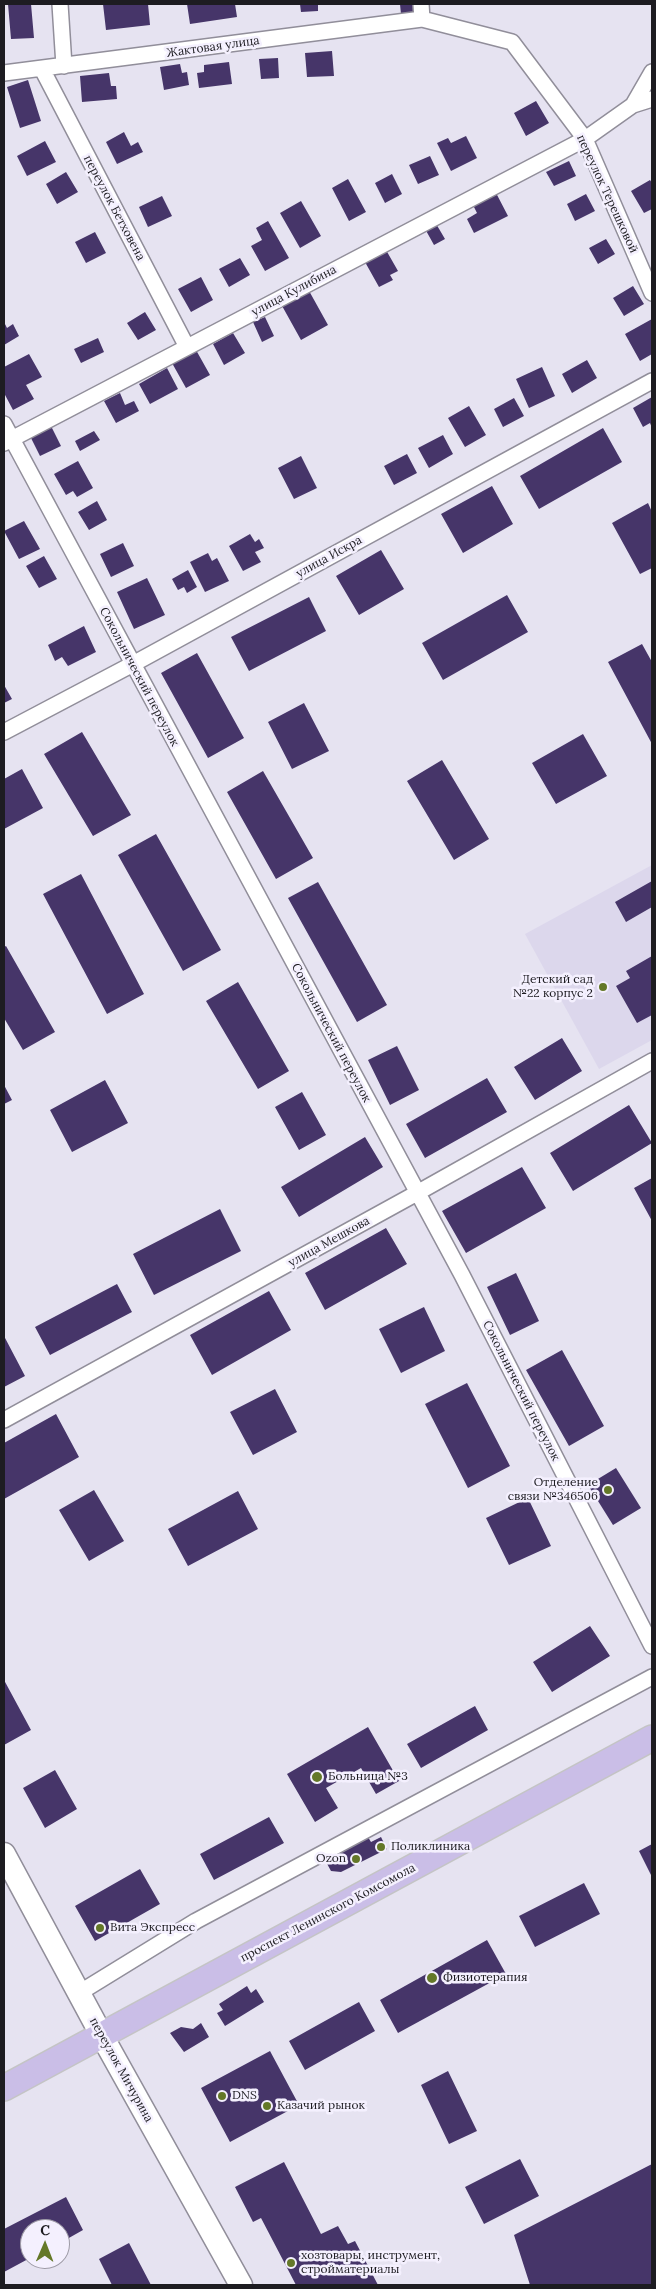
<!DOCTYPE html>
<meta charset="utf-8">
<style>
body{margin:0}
#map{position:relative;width:656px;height:2289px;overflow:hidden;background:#e6e3f1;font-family:Lora,serif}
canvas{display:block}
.frame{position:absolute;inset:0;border:5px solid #1d1c21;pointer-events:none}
.north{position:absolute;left:20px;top:2219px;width:50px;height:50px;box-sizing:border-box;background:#f4f0fe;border:1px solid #9e9ba6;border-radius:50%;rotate:1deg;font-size:14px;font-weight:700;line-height:20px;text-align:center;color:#1d1c21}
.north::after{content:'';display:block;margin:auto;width:18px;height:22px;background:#647828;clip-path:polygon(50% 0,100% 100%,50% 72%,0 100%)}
</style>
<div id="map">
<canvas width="656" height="2289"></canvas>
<div class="frame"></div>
<div class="north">С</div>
</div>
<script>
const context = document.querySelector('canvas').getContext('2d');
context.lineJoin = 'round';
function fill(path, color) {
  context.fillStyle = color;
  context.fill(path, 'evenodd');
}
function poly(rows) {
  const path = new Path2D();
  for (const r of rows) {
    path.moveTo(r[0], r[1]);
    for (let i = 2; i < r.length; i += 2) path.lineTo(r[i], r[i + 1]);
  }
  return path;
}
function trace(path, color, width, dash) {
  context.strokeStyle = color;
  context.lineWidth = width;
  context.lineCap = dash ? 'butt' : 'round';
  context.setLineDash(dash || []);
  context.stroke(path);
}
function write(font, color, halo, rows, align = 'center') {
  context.font = font + ' Lora,serif';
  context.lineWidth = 5;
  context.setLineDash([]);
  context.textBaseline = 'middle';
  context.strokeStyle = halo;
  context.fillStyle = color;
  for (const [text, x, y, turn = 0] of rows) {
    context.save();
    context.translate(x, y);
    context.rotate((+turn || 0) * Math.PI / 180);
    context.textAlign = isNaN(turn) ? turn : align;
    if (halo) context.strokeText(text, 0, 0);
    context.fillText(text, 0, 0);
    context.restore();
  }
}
const built = poly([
 [652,865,652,1040,599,1069,525,934]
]);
const building = poly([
 [8,4,31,4,34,38,11,39],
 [103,4,148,4,150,25,106,30],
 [187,4,235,4,237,17,190,24],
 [300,4,318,4,318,11,301,12],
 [400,4,414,4,415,13,401,14],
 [332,51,334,76,307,77,305,53],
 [278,58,279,78,261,79,259,59],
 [229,62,232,84,199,88,197,73,204,72,204,65],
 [180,64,182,73,187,72,189,85,164,90,160,67],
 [109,73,111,86,116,86,117,99,82,102,80,76],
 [28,80,41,121,20,128,7,87],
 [536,101,549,123,526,136,514,113],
 [124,132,131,146,138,142,143,152,117,164,106,142],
 [466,136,477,158,451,171,437,143,448,138,451,143],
 [45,141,56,162,27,176,17,156],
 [430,156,439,175,418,184,409,165],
 [569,161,576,176,554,186,546,172],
 [66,172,78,192,57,204,46,184],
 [392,174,402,194,385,203,375,183],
 [348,179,366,212,349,221,332,188],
 [650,180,652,183,652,209,644,213,631,191],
 [495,191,508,216,474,233,467,219,477,213,472,203],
 [586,194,595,211,575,221,567,204],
 [162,196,172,216,148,227,139,207],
 [301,201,321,236,300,248,280,213],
 [268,221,289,258,265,271,251,246,262,240,256,228],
 [435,222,445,239,434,245,424,227],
 [95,232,106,253,86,263,75,242],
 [606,239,615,254,598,264,589,248],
 [386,250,398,271,390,275,393,280,379,287,365,262],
 [240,258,250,275,229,287,219,269],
 [201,277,213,300,191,312,178,289],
 [633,286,644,304,624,316,613,298],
 [308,289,328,325,301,340,281,304],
 [145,312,156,330,138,340,127,323],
 [265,317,274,336,262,342,253,322],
 [652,319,652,354,640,361,625,334],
 [4,322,7,328,13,324,19,336,4,345],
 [233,333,245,353,224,365,213,344],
 [98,338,104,352,81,363,74,349],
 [196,350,210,375,186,388,172,363],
 [29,354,42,377,26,385,34,399,13,410,4,393,4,367],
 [587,360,597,378,572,393,562,374],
 [542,367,555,396,529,408,516,379],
 [167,368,178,389,150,404,139,384],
 [120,393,125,405,134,401,139,411,116,423,104,401],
 [652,397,652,428,650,423,643,427,633,408],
 [514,398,524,416,503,427,494,409],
 [469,406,486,435,465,447,448,418],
 [51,426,61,446,40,456,30,436],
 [603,428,622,462,539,509,520,476],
 [94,431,100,440,80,451,75,441],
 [443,435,453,454,429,468,418,448],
 [407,454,417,473,394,485,384,466],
 [301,456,317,488,294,499,278,468],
 [78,461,93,488,77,497,73,491,66,495,54,474],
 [492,486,513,524,463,553,441,514],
 [97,501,107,520,89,530,78,512],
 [648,503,652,512,652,568,640,574,612,523],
 [24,521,40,549,19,559,4,531],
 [250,534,255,542,259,539,264,548,255,552,261,562,243,571,229,546],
 [123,543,134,566,111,577,100,554],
 [381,550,404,589,359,615,336,576],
 [208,553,212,561,217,558,229,581,205,592,190,562],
 [44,556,57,579,39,588,26,566],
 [188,570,197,587,187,593,184,587,178,590,172,579],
 [147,578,165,615,134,629,117,592],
 [507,595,528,632,443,680,422,643],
 [309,597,326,631,249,671,231,637],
 [84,626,96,652,68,666,62,657,55,661,48,645],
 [642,644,652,662,652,744,608,662],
 [197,653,244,738,208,758,161,673],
 [4,685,12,699,4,703],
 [304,703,329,751,292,769,268,722],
 [82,732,131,815,93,836,44,754],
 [583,734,607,776,556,804,532,763],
 [442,760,489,839,454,860,407,781],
 [22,769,43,808,4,829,4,779],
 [263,771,313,858,276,879,227,792],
 [156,834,221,950,183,971,118,855],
 [81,874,144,994,107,1014,43,894],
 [652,881,652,907,626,922,615,902],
 [318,882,387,1005,357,1022,288,898],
 [6,946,55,1032,23,1050,4,1018,4,947],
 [652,956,652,1015,637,1023,616,986,630,978,626,971],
 [238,982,289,1071,258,1089,206,1001],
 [562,1038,582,1071,535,1100,514,1067],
 [397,1046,419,1090,390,1105,368,1060],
 [487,1078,507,1112,425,1158,406,1124],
 [105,1080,128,1123,72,1152,50,1110],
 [4,1085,12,1100,4,1104],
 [302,1092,326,1135,299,1150,275,1107],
 [629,1105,652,1143,573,1191,550,1153],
 [365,1137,383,1167,299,1217,281,1187],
 [522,1167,546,1208,466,1253,442,1211],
 [652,1178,652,1221,634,1188],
 [220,1209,241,1251,154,1295,133,1254],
 [386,1228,407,1264,325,1310,305,1273],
 [516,1273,539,1321,510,1335,487,1287],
 [117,1284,132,1312,50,1355,35,1327],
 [269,1291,291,1330,212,1375,190,1335],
 [424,1307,445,1351,401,1373,379,1329],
 [4,1336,25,1376,4,1387],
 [562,1350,604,1426,569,1446,526,1370],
 [467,1383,510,1466,468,1488,425,1404],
 [275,1389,297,1432,253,1455,230,1412],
 [56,1414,79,1457,4,1499,4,1443],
 [616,1468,641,1508,613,1525,588,1485],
 [94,1490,124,1541,89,1561,59,1510],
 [238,1491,258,1529,188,1566,168,1529],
 [528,1498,551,1546,509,1565,486,1518],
 [590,1626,610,1656,552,1692,533,1662],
 [4,1680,31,1730,4,1745],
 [475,1706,488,1730,421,1768,407,1744],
 [368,1727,399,1781,376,1794,361,1768,326,1788,338,1808,315,1822,287,1774],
 [55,1770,77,1809,45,1828,23,1788],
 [269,1817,284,1843,214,1880,200,1854],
 [368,1837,371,1842,381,1837,387,1849,341,1872,331,1871,325,1860],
 [652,1844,652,1877,639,1851],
 [140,1869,160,1904,95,1941,75,1906],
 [584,1883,600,1914,535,1947,519,1916],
 [487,1940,506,1974,398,2033,380,2000],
 [247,1986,251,1993,256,1989,264,2002,225,2026,217,2013,223,2010,219,2004],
 [359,2002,375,2031,305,2070,289,2041],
 [201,2023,209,2037,184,2052,170,2033,181,2027,193,2029],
 [270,2051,299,2105,230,2142,201,2088],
 [448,2071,477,2131,449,2144,421,2085],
 [520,2159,539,2196,484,2224,465,2187],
 [284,2162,321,2234,338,2226,348,2244,355,2241,378,2285,296,2285,261,2218,253,2222,235,2187],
 [652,2164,652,2285,530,2285,514,2235],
 [66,2197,83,2230,60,2243,60,2229,30,2229,30,2258,4,2272,4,2229],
 [129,2243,151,2285,112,2285,99,2259]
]);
const street = poly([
 [60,4,64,66],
 [421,4,422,19,512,42,585,139,652,293],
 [42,69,187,347],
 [4,73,422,19],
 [633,105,652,99],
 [4,424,462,1275,652,1646],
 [4,443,585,139,633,105,652,72],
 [4,732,133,664,652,381],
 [4,1420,417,1193,652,1061],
 [79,1993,196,1921,652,1677]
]);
const secondary = poly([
 [4,1854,102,2036,241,2285]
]);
const primary = poly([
 [4,2088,652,1738]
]);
const markers = [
 [603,987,5,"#647828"],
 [608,1490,5,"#647828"],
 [317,1777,6,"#647828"],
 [381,1847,5,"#647828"],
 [356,1859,5,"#647828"],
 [100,1928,5,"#647828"],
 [432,1978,6,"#647828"],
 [222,2096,5,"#647828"],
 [267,2106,5,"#647828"],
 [291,2263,5,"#647828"]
];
const streetNames = [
 ["Жактовая улица",213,47,-8],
 ["переулок Терешковой",607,194,65],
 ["переулок Бетховена",114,208,62],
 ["улица Кулибина",294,291,-28],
 ["улица Искра",329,557,-29],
 ["Сокольнический переулок",139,677,62],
 ["Сокольнический переулок",331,1033,62],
 ["улица Мешкова",329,1242,-29],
 ["Сокольнический переулок",521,1391,63],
 ["проспект Ленинского Комсомола",328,1913,-28],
 ["переулок Мичурина",121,2070,61]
];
const poiNames = [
 ["Детский сад",593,980,"right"],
 ["№22 корпус 2",593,994,"right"],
 ["Отделение",598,1483,"right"],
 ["связи №346506",598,1497,"right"],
 ["Больница №3",328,1777],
 ["Поликлиника",391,1847],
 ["Ozon",346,1859,"right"],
 ["Вита Экспресс",110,1928],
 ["Физиотерапия",443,1978],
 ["DNS",232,2096],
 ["Казачий рынок",277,2106],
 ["хозтовары, инструмент,",301,2256],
 ["стройматериалы",301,2270]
];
fill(built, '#dcd7ec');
fill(building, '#463569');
trace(street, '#918e9a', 18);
trace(secondary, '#918e9a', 25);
trace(primary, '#c4c4c5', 28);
trace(street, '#fff', 15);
trace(secondary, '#fff', 22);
trace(primary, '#cabee7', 25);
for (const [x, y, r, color] of markers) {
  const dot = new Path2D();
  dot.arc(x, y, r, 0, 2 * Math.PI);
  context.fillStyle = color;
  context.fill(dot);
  trace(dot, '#f4f0fe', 2);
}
write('12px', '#1d1c21', '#f4f0fe', streetNames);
write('12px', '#1d1c21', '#f4f0fe', poiNames, 'left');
</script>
